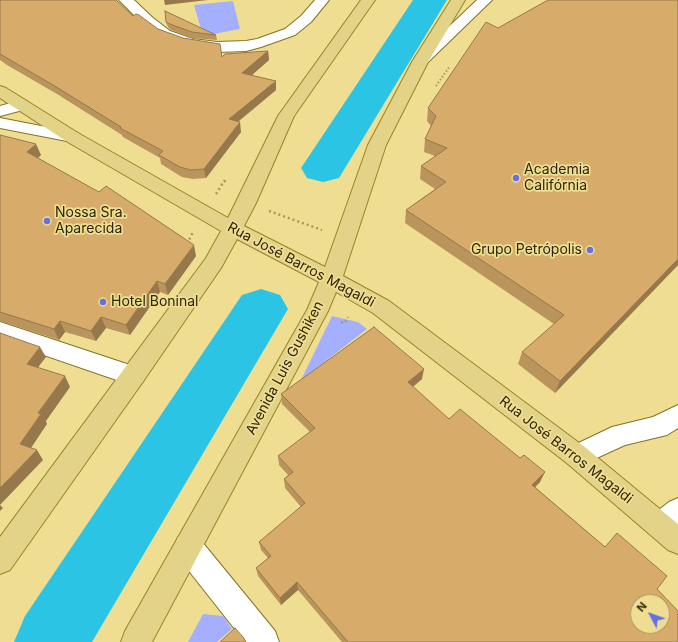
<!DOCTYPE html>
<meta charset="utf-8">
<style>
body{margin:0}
#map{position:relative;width:678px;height:642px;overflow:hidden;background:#efde92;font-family:Inter,sans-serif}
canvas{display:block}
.north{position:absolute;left:630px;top:594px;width:40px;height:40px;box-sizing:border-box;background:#efde92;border:1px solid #a1945a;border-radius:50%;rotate:311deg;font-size:11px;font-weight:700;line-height:16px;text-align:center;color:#2d2606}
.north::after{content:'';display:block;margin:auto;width:14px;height:18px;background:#676fe8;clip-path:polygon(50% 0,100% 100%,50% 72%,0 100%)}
</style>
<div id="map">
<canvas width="678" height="642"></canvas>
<div class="north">N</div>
</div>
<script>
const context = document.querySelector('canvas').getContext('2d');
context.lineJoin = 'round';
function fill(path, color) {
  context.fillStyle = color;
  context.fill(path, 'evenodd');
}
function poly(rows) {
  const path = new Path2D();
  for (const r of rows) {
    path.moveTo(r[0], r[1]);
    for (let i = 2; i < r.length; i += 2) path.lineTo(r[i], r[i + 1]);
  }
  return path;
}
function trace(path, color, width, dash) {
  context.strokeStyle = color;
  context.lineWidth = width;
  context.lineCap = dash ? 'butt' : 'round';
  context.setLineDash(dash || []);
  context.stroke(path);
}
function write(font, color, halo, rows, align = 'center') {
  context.font = font + ' Inter,sans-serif';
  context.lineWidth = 3.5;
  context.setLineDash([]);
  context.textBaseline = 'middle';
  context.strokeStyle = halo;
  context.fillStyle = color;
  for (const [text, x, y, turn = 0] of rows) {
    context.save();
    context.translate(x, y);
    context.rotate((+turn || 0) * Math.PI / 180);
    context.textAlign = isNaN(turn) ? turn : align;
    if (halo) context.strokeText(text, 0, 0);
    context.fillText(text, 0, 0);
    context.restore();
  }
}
const green = poly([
 [233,1,240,29,203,36,194,5],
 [332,316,358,322,367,329,301,380],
 [203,614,223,616,232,629,217,642,188,642]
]);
const river = poly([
 [413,0,447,0,339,178,323,182,307,178,301,168,413,0],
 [261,289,280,295,288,309,92,642,14,642,25,616,242,295,261,289]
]);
const pathFar1 = poly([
 [436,86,450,66]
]);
const path = poly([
 [216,194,224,181,228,182],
 [269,211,322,230],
 [187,244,193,232],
 [341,322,345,323,348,317]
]);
const minor = poly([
 [119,0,134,0,153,18,170,31,193,39,217,42,246,41,257,39,285,29,301,16,315,0,329,0,311,22,295,35,261,47,246,51,217,52,185,46,160,37,143,24,119,0],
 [477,0,492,0,425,65,420,67,415,65,412,62,415,59,477,0],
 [21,100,27,101,29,105,27,109,0,116,0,106,21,100],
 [0,118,72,132,78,133,81,137,78,141,72,142,0,128,0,118],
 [0,322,142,369,146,376,142,383,134,386,0,340,0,322],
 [678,405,678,428,667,435,625,445,577,467,568,464,564,456,568,448,612,427,653,417,678,405],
 [678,498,678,528,671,534,661,538,651,534,647,525,651,516,669,502,678,498],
 [188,533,198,537,275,631,279,642,245,642,178,557,174,547,178,537,188,533]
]);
const major = poly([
 [361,0,375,0,294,116,256,203,244,226,325,267,368,145,412,62,451,0,465,0,428,62,386,145,343,276,389,301,586,448,678,524,678,554,668,550,568,464,373,313,336,292,328,311,152,642,121,642,125,631,307,310,319,282,237,239,221,268,142,383,10,570,0,574,0,537,206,258,221,231,66,141,0,98,0,86,6,88,78,133,228,218,278,116,361,0]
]);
const wall = poly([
 [0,0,133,16,158,29,222,57,268,51,269,60,252,75,276,90,238,122,241,132,206,178,193,179,182,177,161,164,160,158,123,137,122,135,57,94,7,65,0,60],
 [166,22,216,35,217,40,193,38,171,30,168,27],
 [428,108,678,265,555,393,518,364,522,352,554,324,405,223,406,210,435,189,420,179,421,166,435,156,424,152,425,139,431,126,427,121],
 [0,135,41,155,38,158,196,256,168,295,160,292,130,335,106,328,96,341,65,332,59,340,0,321],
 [422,379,413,387,449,419,540,482,535,487,605,547,657,589,678,642,342,642,298,590,281,605,258,576,256,568,268,558,261,550,259,542,301,507,285,488,284,479,288,475,279,465,278,456,310,432,282,404,281,394]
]);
const shadedWall = poly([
 [164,0,208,0,165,5],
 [268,51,269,60,244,82,242,73],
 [276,81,276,90,230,128,229,119],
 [240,122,241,132,206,178,204,169],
 [36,144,41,155,32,163,27,152],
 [194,245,196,256,168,295,165,284],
 [678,259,678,265,555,393,560,381],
 [157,281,160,292,130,335,126,325],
 [101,317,106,328,96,341,91,331],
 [60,321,65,332,59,340,54,329],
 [40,347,46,357,33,374,27,364],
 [424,369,422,379,406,392,408,382],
 [65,376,70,387,46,421,47,424,27,454,20,444,38,413],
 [37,450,43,460,0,505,3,508,0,511,0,488],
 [545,472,540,482,528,494,532,485],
 [297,582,298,590,281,605,280,598]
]);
const building = poly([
 [0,0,116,0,133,16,136,14,139,15,158,29,183,38,220,44,222,57,225,54,268,51,242,73,276,81,229,119,240,122,204,169,191,170,180,167,159,155,163,151,120,128,121,127,53,85,0,54,0,0],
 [548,0,678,0,678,259,560,381,522,352,564,315,406,210,446,182,421,166,447,148,425,139,436,116,428,108,486,22,498,28,548,0],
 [165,11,216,35,192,32,170,24,166,22,165,11],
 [0,135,36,144,27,152,99,192,106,186,194,245,165,284,157,281,126,325,101,317,91,331,60,321,54,329,0,312,0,135],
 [374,327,424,369,408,382,449,419,460,409,520,458,524,455,545,472,532,485,605,547,617,533,667,576,657,589,678,611,678,642,348,642,297,582,280,598,256,568,271,556,259,542,305,503,284,479,293,472,278,456,315,428,281,394,374,327],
 [638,602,662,602,662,626,638,626,638,602],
 [0,333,40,347,27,364,65,376,38,413,41,414,20,444,37,450,0,488,0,333],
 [235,628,243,637,246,642,220,642,235,628]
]);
const markers = [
 [516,178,4,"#676fe8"],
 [47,221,4,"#676fe8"],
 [590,250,4,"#676fe8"],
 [103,302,4,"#676fe8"]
];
const poiNames = [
 ["Academia",524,170],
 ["Califórnia",524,186],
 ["Nossa Sra.",55,213],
 ["Aparecida",55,229],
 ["Grupo Petrópolis",582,250,"right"],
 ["Hotel Boninal",111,302]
];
const streetNames = [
 ["Rua José Barros Magaldi",301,265,28],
 ["Avenida Luis Gushiken",285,368,-62],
 ["Rua José Barros Magaldi",566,450,38]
];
fill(green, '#a4b0ff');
fill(river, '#2cc4e5');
trace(minor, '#837326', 2);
trace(major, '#978427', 2);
trace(pathFar1, '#a6995d', 2, [1.5, 2]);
trace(path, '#a6995d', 2.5, [2, 3]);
fill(minor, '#fff');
fill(major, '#e3d388');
fill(wall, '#b9945c');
fill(shadedWall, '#96784b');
fill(building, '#d7ac6b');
trace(building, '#96784b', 1);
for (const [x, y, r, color] of markers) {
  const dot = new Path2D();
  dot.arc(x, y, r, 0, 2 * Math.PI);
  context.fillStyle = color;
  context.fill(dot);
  trace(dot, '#efde92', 1.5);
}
write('14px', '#2d2606', '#efde92', poiNames, 'left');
write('14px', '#2d2606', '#efde92', streetNames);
</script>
